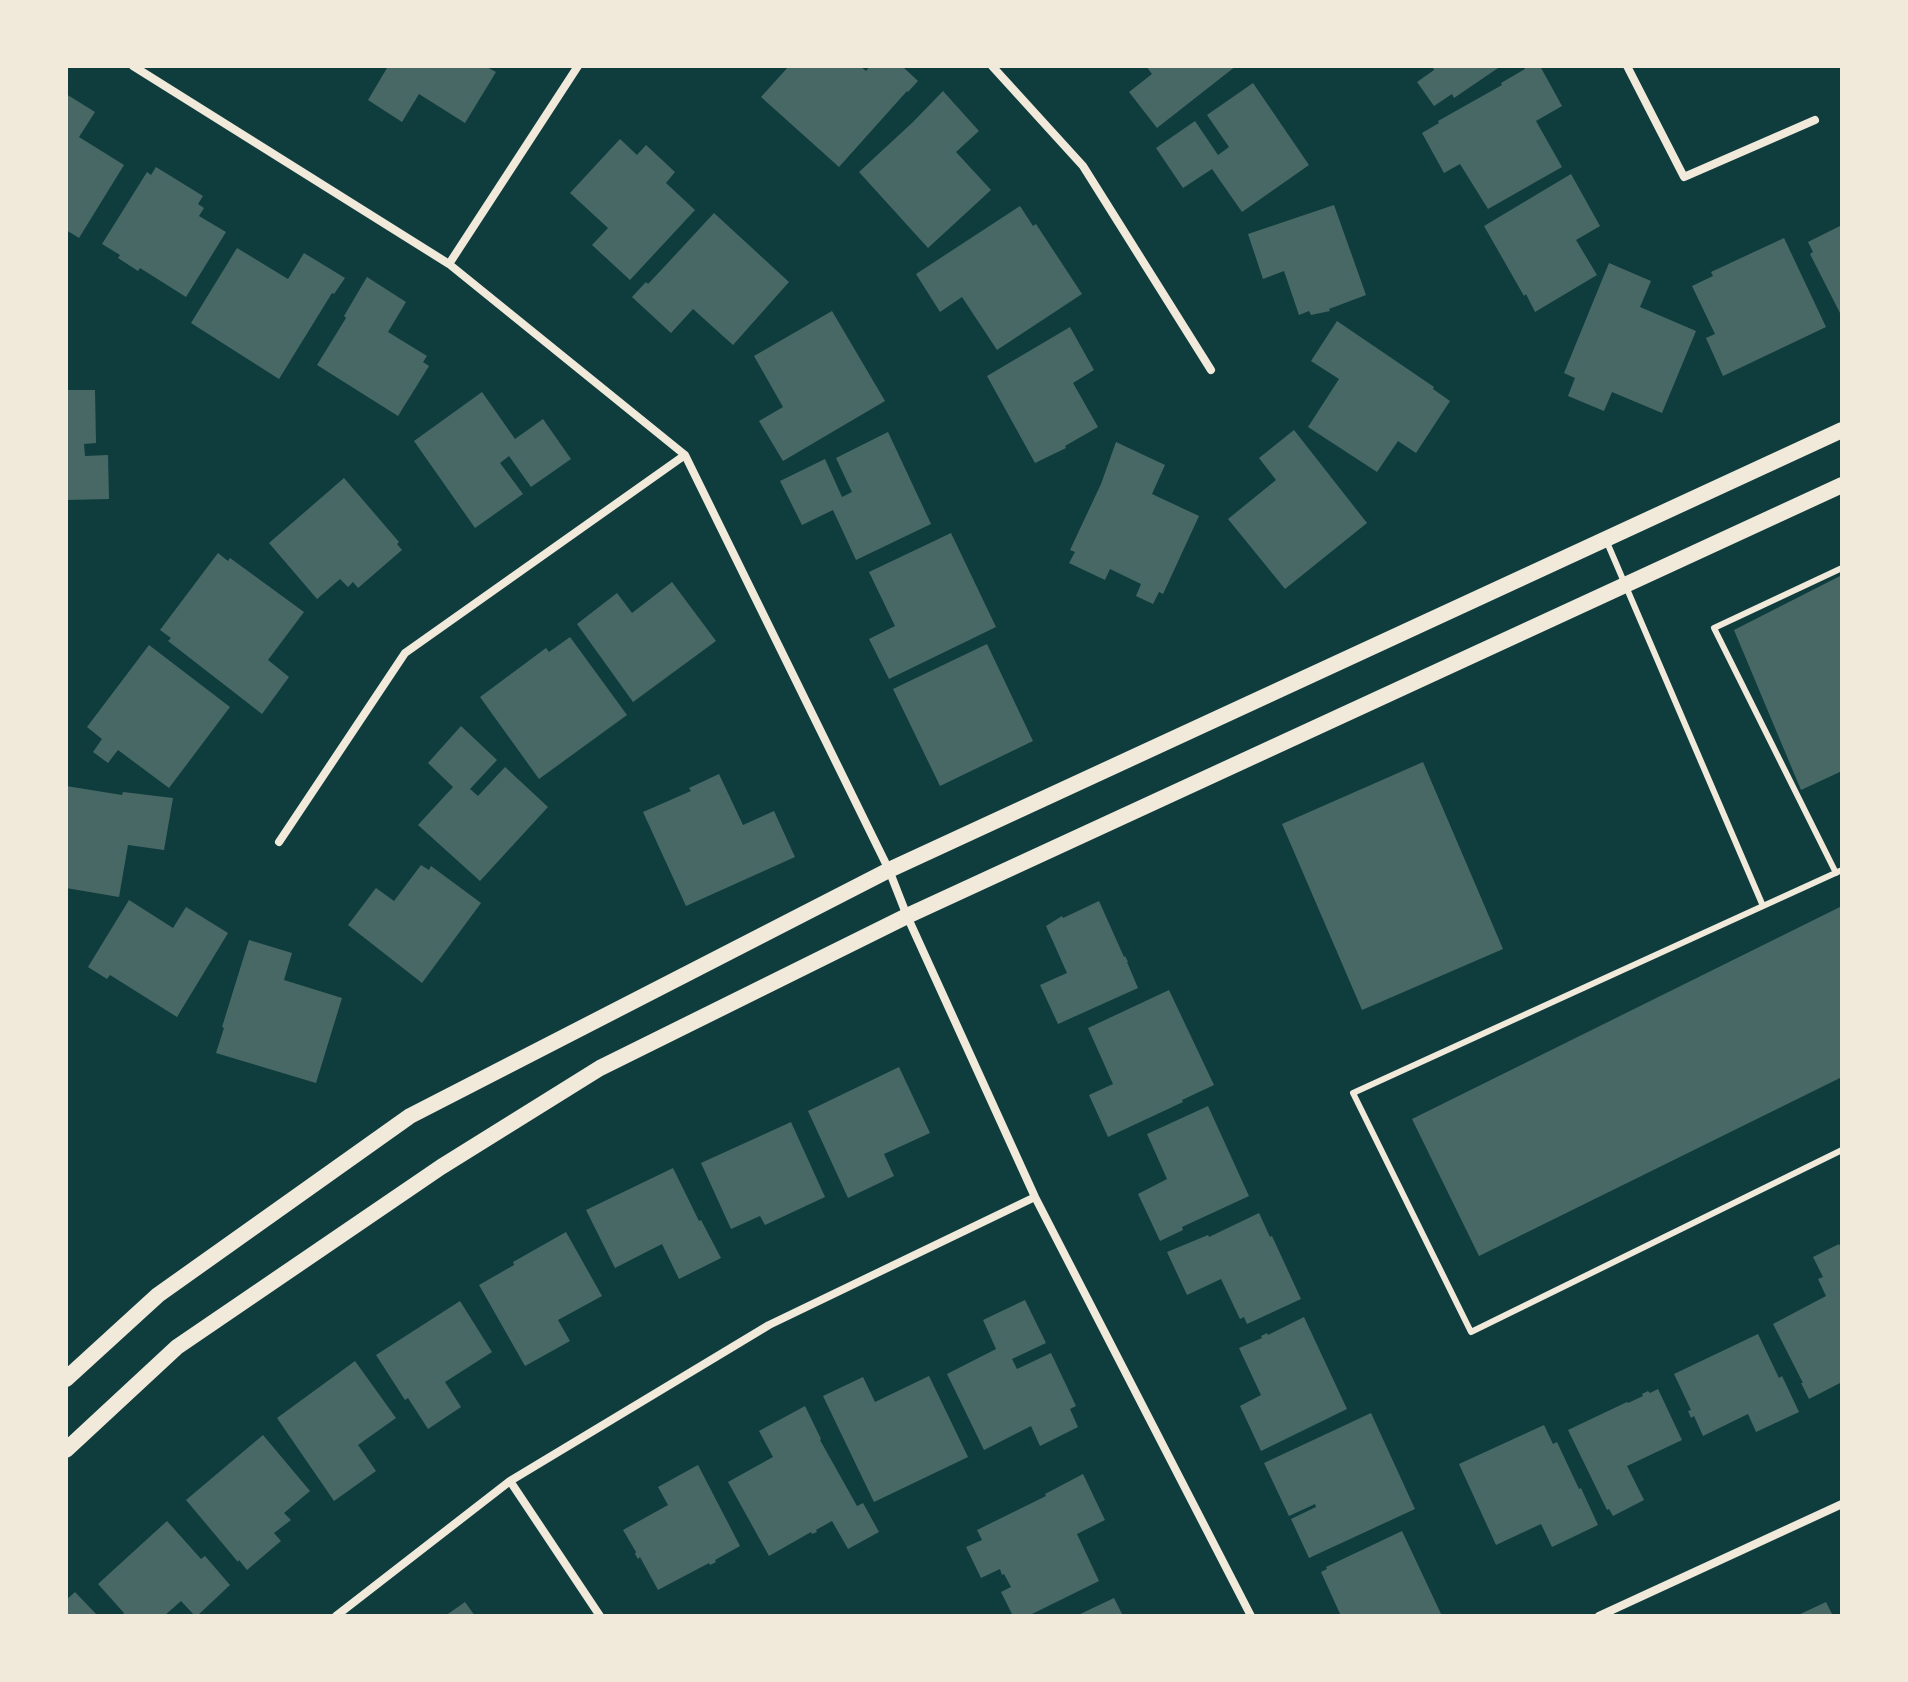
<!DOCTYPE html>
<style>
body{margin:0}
#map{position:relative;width:1908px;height:1682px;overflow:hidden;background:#0f3d3e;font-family:"PT Serif",serif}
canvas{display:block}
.frame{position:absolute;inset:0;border:68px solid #f1e9da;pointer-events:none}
</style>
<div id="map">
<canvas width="1908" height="1682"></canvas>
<div class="frame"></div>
</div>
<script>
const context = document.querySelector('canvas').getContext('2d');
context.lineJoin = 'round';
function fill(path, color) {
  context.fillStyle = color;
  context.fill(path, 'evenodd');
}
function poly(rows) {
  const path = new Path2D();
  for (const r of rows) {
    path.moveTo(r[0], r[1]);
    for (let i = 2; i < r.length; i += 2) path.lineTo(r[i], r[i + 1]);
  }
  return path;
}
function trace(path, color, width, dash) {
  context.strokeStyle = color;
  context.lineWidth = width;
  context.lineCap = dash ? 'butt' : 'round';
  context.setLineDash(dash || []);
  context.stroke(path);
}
const building = poly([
 [382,66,485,66,496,72,465,123,419,94,402,122,368,100,387,68],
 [789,66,860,66,866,71,870,66,902,66,918,81,908,92,907,91,839,167,761,97],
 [1146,66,1236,66,1157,128,1129,92,1152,74],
 [1432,66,1501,66,1454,98,1452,94,1434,106,1417,82,1434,70],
 [1527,66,1540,66,1562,106,1536,121,1562,167,1488,209,1460,164,1444,173,1422,133,1439,123,1438,121,1502,85,1501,83,1525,69,1524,68],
 [1253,83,1309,165,1242,212,1212,169,1183,188,1156,148,1195,121,1218,155,1229,147,1207,115],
 [943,91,979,131,956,152,991,190,928,248,859,172,913,122],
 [66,94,95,112,79,137,124,165,79,238,66,230],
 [620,139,637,155,646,145,675,172,666,183,695,210,630,280,592,245,608,228,570,193],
 [156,167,203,196,198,204,204,208,199,216,226,232,186,297,140,268,138,271,118,258,120,255,102,244,147,172,151,175],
 [1571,174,1600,226,1576,240,1597,275,1535,312,1526,294,1524,296,1484,226],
 [1334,205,1366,295,1329,309,1330,311,1311,315,1309,311,1299,315,1284,271,1263,279,1248,234],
 [1020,206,1033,226,1036,224,1082,294,997,350,962,297,940,312,916,274],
 [714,213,789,282,733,345,693,309,671,333,632,297,646,282,648,284,665,266],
 [1842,225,1842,317,1810,254,1813,252,1808,242],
 [1784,238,1826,327,1723,376,1706,338,1715,334,1692,286,1713,276,1711,272],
 [237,248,288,279,304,253,345,278,334,294,332,293,279,379,191,323],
 [1609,263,1651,281,1640,307,1696,331,1662,413,1612,392,1604,411,1568,396,1575,378,1564,373],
 [367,277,406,302,388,332,427,356,423,362,429,366,398,416,317,365,346,318,344,316],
 [832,311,885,401,783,461,759,421,783,407,754,356],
 [1337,321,1434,387,1433,389,1450,401,1416,453,1398,441,1377,472,1308,427,1339,379,1311,361],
 [1070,327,1094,370,1073,383,1098,427,1065,446,1066,448,1035,463,987,376],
 [66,390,95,390,96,443,84,444,85,456,108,455,109,499,66,500],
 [482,392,515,439,543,419,571,459,531,487,509,456,500,463,523,494,475,528,414,441],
 [1294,430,1367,523,1285,589,1228,519,1276,480,1259,458],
 [888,432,931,524,856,560,833,510,802,525,780,481,825,459,842,497,852,492,836,458],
 [1116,442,1165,465,1152,494,1199,516,1163,594,1159,592,1153,604,1136,596,1141,584,1110,569,1105,580,1069,563,1075,552,1070,550,1101,484],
 [344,478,399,542,397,544,402,550,358,588,353,582,348,587,340,579,317,599,269,543],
 [951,533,996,627,889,679,869,639,895,626,869,572],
 [218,553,228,561,230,558,304,612,268,660,289,677,262,714,168,641,171,638,160,630],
 [1842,575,1842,771,1801,790,1734,630],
 [672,582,716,641,633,702,577,624,617,593,632,613],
 [570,637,627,715,539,779,480,697,546,648,549,652],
 [987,644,1033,741,940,786,893,689],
 [149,645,230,707,169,788,118,750,108,763,93,752,102,739,87,727],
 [461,726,497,760,470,789,478,796,505,767,548,807,480,881,418,825,453,787,428,763],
 [1423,762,1503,949,1362,1010,1282,824],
 [719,774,743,825,774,811,795,857,686,906,643,812,691,791,689,788],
 [66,786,122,795,123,792,173,798,164,850,128,845,119,897,66,888],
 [421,865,429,870,431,866,481,903,422,983,348,925,376,888,394,901],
 [129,900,173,928,186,907,228,933,177,1017,110,975,107,979,88,967],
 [1099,901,1124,957,1125,956,1128,962,1127,962,1138,988,1058,1024,1040,985,1067,973,1046,926,1062,916,1063,918],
 [1842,906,1842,1077,1479,1256,1412,1119],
 [249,940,292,953,284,980,342,998,316,1083,216,1053,224,1028,222,1027],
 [1169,990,1214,1085,1182,1100,1183,1102,1108,1137,1089,1095,1113,1084,1088,1028],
 [899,1067,930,1133,884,1154,894,1176,848,1198,808,1111],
 [1208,1106,1249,1196,1182,1227,1183,1230,1160,1241,1138,1194,1167,1179,1147,1134],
 [791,1122,825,1197,765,1225,760,1216,731,1229,701,1163],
 [673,1168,699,1221,701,1220,721,1258,679,1279,662,1244,615,1268,586,1210],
 [1259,1213,1270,1237,1272,1236,1301,1299,1247,1324,1244,1317,1240,1319,1221,1279,1187,1295,1167,1252,1208,1235,1209,1237],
 [566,1232,602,1296,558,1320,570,1341,525,1366,479,1285,514,1265,513,1262],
 [1839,1244,1842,1250,1842,1382,1809,1399,1801,1383,1803,1383,1773,1324,1826,1296,1818,1279,1823,1277,1813,1257],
 [1025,1300,1046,1343,1012,1359,1017,1369,1051,1353,1076,1406,1070,1409,1078,1427,1040,1446,1031,1426,984,1450,947,1374,996,1349,983,1320],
 [460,1301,492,1352,445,1382,461,1407,428,1429,408,1398,405,1400,376,1355],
 [1304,1317,1347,1409,1261,1451,1240,1406,1261,1395,1239,1348,1262,1338,1261,1336,1267,1333,1268,1335],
 [1758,1334,1779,1378,1782,1376,1799,1412,1756,1432,1748,1414,1703,1436,1694,1416,1691,1418,1688,1411,1691,1410,1674,1374],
 [355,1361,396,1418,358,1445,376,1471,334,1501,277,1418],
 [929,1376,968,1457,874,1502,823,1396,863,1377,875,1402],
 [1658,1389,1682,1440,1627,1466,1644,1500,1613,1516,1609,1509,1607,1510,1568,1430,1627,1402,1628,1403,1643,1396,1642,1394,1648,1391,1650,1393],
 [805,1406,821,1439,820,1440,857,1506,863,1503,879,1532,848,1549,832,1521,816,1530,817,1532,812,1534,811,1532,769,1556,728,1482,773,1457,759,1431],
 [1371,1413,1415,1509,1309,1558,1291,1519,1316,1507,1315,1504,1289,1516,1264,1463],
 [1544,1425,1553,1444,1557,1442,1579,1489,1581,1488,1598,1525,1552,1547,1541,1524,1496,1545,1459,1464],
 [263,1435,310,1491,284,1513,291,1520,274,1533,281,1541,247,1570,239,1560,238,1562,186,1500],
 [698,1465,740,1546,715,1560,716,1562,710,1565,709,1563,658,1590,640,1557,638,1559,635,1554,636,1552,623,1530,668,1505,658,1487],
 [1083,1474,1105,1520,1077,1534,1099,1581,1028,1616,1013,1616,1001,1592,1011,1587,1004,1574,1002,1575,1000,1569,981,1578,966,1547,982,1540,977,1530,1046,1496,1045,1494],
 [167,1521,201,1559,205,1556,230,1585,197,1616,195,1616,181,1601,164,1616,121,1616,124,1613,98,1584],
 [1402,1531,1442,1616,1341,1616,1321,1572,1327,1569,1326,1567],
 [75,1592,98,1616,66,1616,66,1600],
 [1114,1598,1123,1616,1076,1616],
 [465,1602,475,1616,445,1616],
 [1826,1602,1833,1616,1796,1616]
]);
const service = poly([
 [1606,540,1763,906],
 [1842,870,1353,1093,1471,1332,1842,1150],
 [1836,873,1714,628,1842,568]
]);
const minor = poly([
 [133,66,449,264,685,455,889,870,907,916,1035,1197,1251,1616],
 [992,66,1083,166,1211,370],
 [1627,66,1684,177,1815,120],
 [449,264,578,66],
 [279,842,405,653,685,455],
 [510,1481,600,1616],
 [336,1616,510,1481,769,1325,1035,1197],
 [1599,1616,1842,1504]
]);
const secondary = poly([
 [66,1379,158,1295,410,1116,889,870,1842,430],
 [66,1450,177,1347,441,1167,600,1068,907,916,1842,485]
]);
fill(building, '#486865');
trace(service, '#f1e9da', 6);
trace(minor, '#f1e9da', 8);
trace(secondary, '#f1e9da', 16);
</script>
